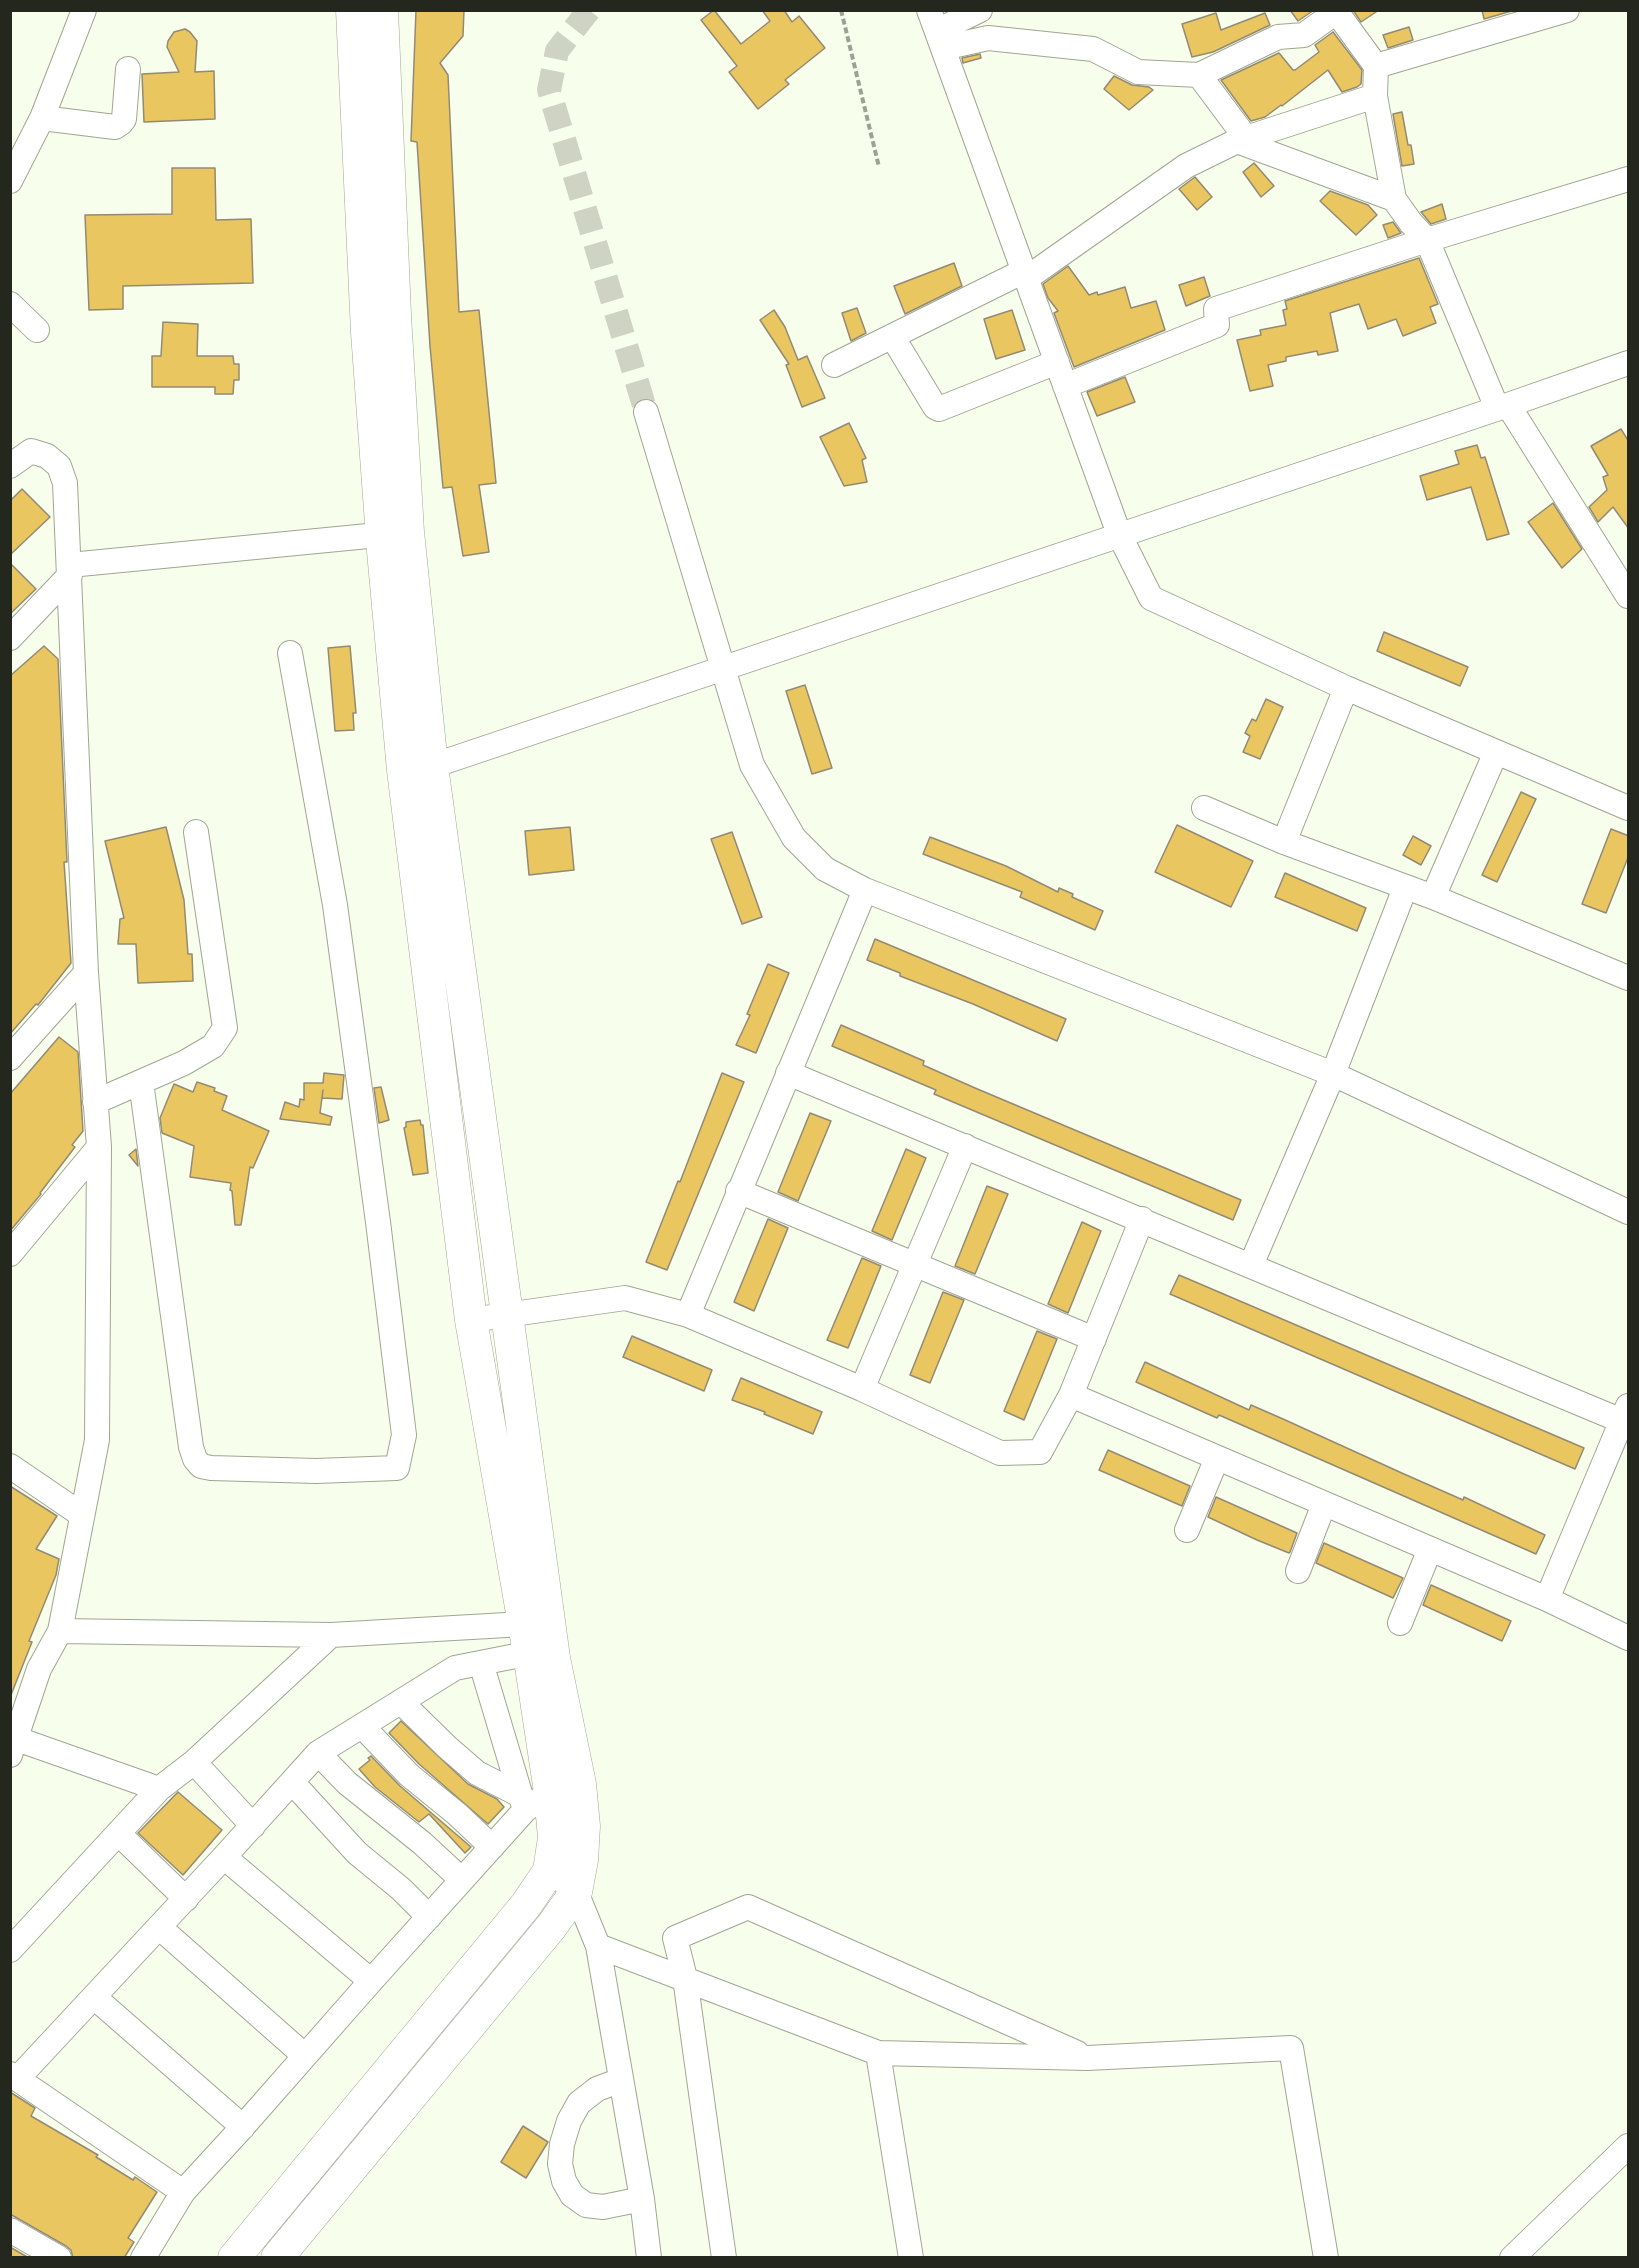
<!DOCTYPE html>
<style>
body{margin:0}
#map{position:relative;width:1639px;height:2268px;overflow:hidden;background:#f8feec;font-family:"Work Sans",sans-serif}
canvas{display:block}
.frame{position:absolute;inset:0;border:12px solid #24271e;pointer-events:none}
</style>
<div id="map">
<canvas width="1639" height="2268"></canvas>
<div class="frame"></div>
</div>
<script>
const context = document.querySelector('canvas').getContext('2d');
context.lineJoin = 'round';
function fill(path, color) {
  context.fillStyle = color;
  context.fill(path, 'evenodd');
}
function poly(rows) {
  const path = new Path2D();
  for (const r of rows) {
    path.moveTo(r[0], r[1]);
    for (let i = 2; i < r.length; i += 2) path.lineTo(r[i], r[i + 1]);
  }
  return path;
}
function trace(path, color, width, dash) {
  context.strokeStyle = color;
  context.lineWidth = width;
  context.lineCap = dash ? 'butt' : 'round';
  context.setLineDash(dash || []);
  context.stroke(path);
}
const building = poly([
 [416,10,464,10,463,36,440,63,448,75,459,312,479,310,496,483,479,485,489,552,463,556,452,487,443,488,430,346,417,142,411,141,416,10],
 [714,10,741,44,770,21,762,10,784,10,792,22,799,16,825,48,785,80,789,84,758,109,729,72,737,66,701,20,714,10],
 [1290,10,1314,10,1298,21,1290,10],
 [1353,10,1379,10,1361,22,1353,10],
 [1482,10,1515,10,1484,19,1482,10],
 [1216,13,1221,30,1265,13,1270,25,1213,52,1192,57,1182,24,1216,13],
 [1409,27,1413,40,1388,48,1383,35,1409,27],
 [185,29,190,32,197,41,195,72,214,71,215,119,144,122,142,74,179,72,167,47,168,41,174,32,185,29],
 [1333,32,1362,70,1361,84,1357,87,1342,92,1328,70,1282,106,1281,105,1265,117,1251,121,1221,80,1279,53,1293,70,1295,70,1319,52,1315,45,1333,32],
 [980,54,981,58,963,63,962,58,980,54],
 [1114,76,1132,85,1149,87,1153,90,1129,110,1104,89,1114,76],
 [1402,112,1408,145,1411,145,1414,164,1402,166,1393,114,1402,112],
 [1254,163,1274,186,1261,197,1243,172,1254,163],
 [172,168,215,168,216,220,251,219,253,283,123,286,123,309,89,310,85,215,172,214,172,168],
 [1195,177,1212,197,1197,210,1179,189,1195,177],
 [1330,191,1368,205,1377,215,1356,235,1320,201,1330,191],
 [1442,204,1446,219,1431,224,1421,212,1442,204],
 [1393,222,1401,233,1388,238,1383,225,1393,222],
 [1419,258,1438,304,1430,307,1436,323,1403,336,1396,319,1368,329,1359,304,1330,313,1338,351,1318,355,1317,351,1286,357,1286,361,1268,365,1273,386,1250,391,1237,340,1261,335,1260,330,1286,325,1283,310,1287,309,1285,301,1419,258],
 [954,263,962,286,905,314,894,286,954,263],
 [1068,266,1089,295,1097,292,1098,295,1125,287,1131,308,1156,301,1165,330,1074,367,1054,313,1058,311,1048,298,1043,284,1068,266],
 [1204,277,1210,296,1186,306,1179,285,1204,277],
 [857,308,866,333,851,341,842,313,857,308],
 [774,310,785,327,798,360,807,356,825,398,802,407,786,365,789,364,760,320,774,310],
 [1012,310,1025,350,996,359,984,319,1012,310],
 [163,322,198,324,197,356,233,356,234,364,239,364,239,380,234,380,233,394,215,394,215,387,152,387,152,356,161,356,163,322],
 [1125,377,1135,402,1097,416,1087,392,1125,377],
 [849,423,866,458,862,460,867,482,844,486,820,437,849,423],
 [1621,429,1629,442,1629,529,1613,507,1598,522,1589,507,1607,490,1603,477,1608,475,1591,446,1621,429],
 [1477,445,1481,458,1485,457,1509,534,1487,540,1471,487,1427,500,1420,476,1459,464,1455,451,1477,445],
 [22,489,50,517,10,555,10,501,22,489],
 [1553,503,1582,549,1562,568,1528,522,1553,503],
 [10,563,36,589,10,614,10,563],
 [1384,632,1468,667,1460,686,1377,651,1384,632],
 [44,646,58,659,67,862,64,862,71,963,38,1005,36,1004,10,1034,10,676,44,646],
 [350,646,356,713,353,713,354,730,335,731,328,648,350,646],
 [805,685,832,768,812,774,786,691,805,685],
 [1266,699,1283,707,1260,759,1243,752,1250,736,1245,733,1252,719,1256,721,1266,699],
 [1521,792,1536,799,1497,882,1482,875,1521,792],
 [1177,825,1253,861,1231,907,1155,872,1177,825],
 [166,827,184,900,188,954,192,954,193,981,138,983,136,944,118,944,120,919,124,918,105,841,166,827],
 [570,827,574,870,529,875,525,831,570,827],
 [1611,829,1629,836,1629,855,1606,913,1582,904,1611,829],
 [732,832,762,917,742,924,711,839,732,832],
 [1413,836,1431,846,1421,865,1403,855,1413,836],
 [930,837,1006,866,1058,892,1059,888,1073,894,1072,897,1103,911,1095,930,1020,897,1022,892,923,854,930,837],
 [1285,873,1366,908,1357,931,1275,897,1285,873],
 [875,939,1066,1019,1057,1041,973,1004,900,976,900,973,867,960,875,939],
 [768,964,789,973,756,1053,736,1045,750,1015,747,1014,768,964],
 [841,1025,924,1061,923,1065,975,1088,1241,1200,1233,1220,934,1094,936,1090,832,1046,841,1025],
 [59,1037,78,1052,83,1131,72,1145,75,1147,40,1193,41,1194,10,1231,10,1094,59,1037],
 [324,1073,344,1075,342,1099,322,1098,323,1090,320,1113,332,1117,330,1125,280,1119,285,1102,299,1107,300,1099,304,1100,304,1083,323,1083,324,1073],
 [722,1073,744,1082,667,1270,646,1262,678,1181,680,1182,722,1073],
 [197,1082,215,1088,214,1091,227,1096,222,1110,269,1131,253,1168,250,1167,241,1225,235,1225,232,1191,230,1190,231,1183,190,1177,194,1146,162,1133,160,1118,174,1084,193,1092,197,1082],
 [381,1087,389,1120,379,1123,374,1088,381,1087],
 [810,1113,831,1121,798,1201,778,1192,810,1113],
 [420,1120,421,1125,423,1125,428,1173,413,1175,404,1128,406,1127,406,1122,420,1120],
 [136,1149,138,1166,129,1155,136,1149],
 [906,1149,926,1158,892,1240,872,1231,906,1149],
 [987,1186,1008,1194,975,1274,955,1266,987,1186],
 [768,1219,788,1228,754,1311,734,1302,768,1219],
 [1082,1222,1101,1231,1068,1313,1048,1304,1082,1222],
 [862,1258,881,1266,848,1348,827,1340,862,1258],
 [1179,1275,1584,1448,1575,1469,1170,1294,1179,1275],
 [943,1292,964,1300,930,1383,910,1375,943,1292],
 [1037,1331,1057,1339,1024,1420,1004,1411,1037,1331],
 [632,1336,712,1370,704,1391,623,1357,632,1336],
 [1145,1362,1249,1410,1251,1405,1283,1419,1404,1474,1463,1500,1464,1497,1545,1535,1536,1554,1219,1415,1217,1418,1136,1382,1145,1362],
 [741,1378,822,1412,813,1434,764,1414,765,1412,732,1400,741,1378],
 [1108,1450,1190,1486,1182,1506,1099,1470,1108,1450],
 [10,1486,57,1516,36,1549,59,1559,56,1575,29,1641,32,1642,11,1695,10,1486],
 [1216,1497,1297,1533,1290,1552,1289,1553,1257,1540,1208,1517,1216,1497],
 [1324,1543,1403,1578,1393,1598,1316,1563,1324,1543],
 [1431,1585,1511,1621,1502,1641,1423,1605,1431,1585],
 [401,1721,468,1784,497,1799,504,1807,488,1824,419,1764,389,1733,401,1721],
 [371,1756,400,1786,471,1847,465,1853,429,1814,419,1822,375,1787,359,1769,370,1760,368,1758,371,1756],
 [178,1792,222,1830,183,1875,138,1833,178,1792],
 [10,2092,35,2108,31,2116,98,2155,96,2157,133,2180,135,2177,157,2192,128,2238,134,2242,124,2258,73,2258,71,2250,66,2246,10,2214,10,2092],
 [523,2126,548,2142,526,2178,501,2162,523,2126],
 [10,2247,29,2258,10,2258,10,2247]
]);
const minorTunnel = poly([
 [589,10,557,51,549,90,646,412]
]);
const path = poly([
 [841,10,879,167]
]);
const minor = poly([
 [929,10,1119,534,1151,598,1346,688,1628,808],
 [1335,10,1376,66,1375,96,1394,199,1411,223,1427,240,1497,408],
 [937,31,980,10],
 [943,48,988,38,1093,49,1138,72,1199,75,1278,37,1304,35,1336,12],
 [1376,66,1567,10],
 [1199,75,1246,138],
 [42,118,115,127,121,123,124,119,128,69],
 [1237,141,1394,199],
 [10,181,42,118,84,10],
 [1027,278,1186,166,1237,141,1375,96],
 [10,304,37,330],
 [892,336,935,407,939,409,1057,362],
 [834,365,1024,271],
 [1065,386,1217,325,1216,309,1427,240,1628,179],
 [1508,405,1628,596],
 [646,412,752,765,794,838,825,869,865,890,1333,1074,1628,1212],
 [10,466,31,451,47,456,59,466,65,483,86,973,99,1147,97,1440,60,1631,39,1669,10,1755],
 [70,565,399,533],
 [10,638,70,575],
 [418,768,432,766,1508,405,1628,363],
 [1204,808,1284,842,1433,897,1628,978],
 [1284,842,1346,688],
 [1433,897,1496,752],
 [10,1058,86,973],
 [788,1073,1622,1421],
 [141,1082,191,1447,195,1459,201,1466,211,1468,316,1471,397,1468,404,1435,378,1222,335,905,290,653],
 [95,1102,184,1063,213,1046,225,1028,196,832],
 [738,1191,1094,1339],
 [10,1254,99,1147],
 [1251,1265,1333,1074,1405,888],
 [688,1315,865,890],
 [471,1320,625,1298,688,1315,862,1389,1000,1453,1040,1452,1071,1395,1142,1219],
 [862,1389,965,1146],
 [1071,1395,1547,1599,1628,1638],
 [10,1466,82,1515],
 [1187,1530,1217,1458],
 [1298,1571,1324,1504],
 [1547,1599,1628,1406],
 [1400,1623,1430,1549],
 [60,1631,331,1635,524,1624],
 [481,1663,525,1810],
 [401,1702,447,1747,477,1773,520,1795],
 [362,1726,409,1775,457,1814,492,1847],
 [17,1739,159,1789],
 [318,1753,347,1783,422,1843,462,1880],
 [194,1762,253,1826],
 [292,1782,357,1853,401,1889,429,1917],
 [118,1833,186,1899],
 [224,1857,371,1981],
 [565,1883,576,1892,598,1946,642,2199,649,2258],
 [159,1927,305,2056],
 [598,1946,878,2053,1087,2058,1291,2048,1326,2258],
 [10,1950,159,1789,194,1762,331,1635],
 [94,1997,243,2127],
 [878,2053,911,2258],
 [10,2074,183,2192],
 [18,2078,224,1857,318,1753,455,1668,546,1650],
 [621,2080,597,2089,579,2103,569,2121,562,2144,560,2164,564,2181,572,2195,586,2205,603,2207,642,2199],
 [10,2230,59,2258],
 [143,2258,183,2192,239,2131,371,1981,525,1810,550,1792,563,1789],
 [724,2258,685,1978,675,1938,748,1907,1077,2053],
 [1512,2258,1628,2146]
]);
const major = poly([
 [234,2258,526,1905,549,1871,554,1838,550,1792,529,1653,471,1320,403,770,383,551,367,332,352,10],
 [277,2258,551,1927,576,1892,582,1860,584,1826,580,1784,554,1658,432,766,408,532,395,315,382,10]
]);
fill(building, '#eac660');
trace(building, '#928a75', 1.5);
trace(minorTunnel, '#ced3c3', 24, [24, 12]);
trace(minor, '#9fa690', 26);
trace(major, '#9fa690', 33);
trace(path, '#9da193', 4, [6, 3]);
trace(minor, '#fff', 24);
trace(major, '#fff', 32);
</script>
